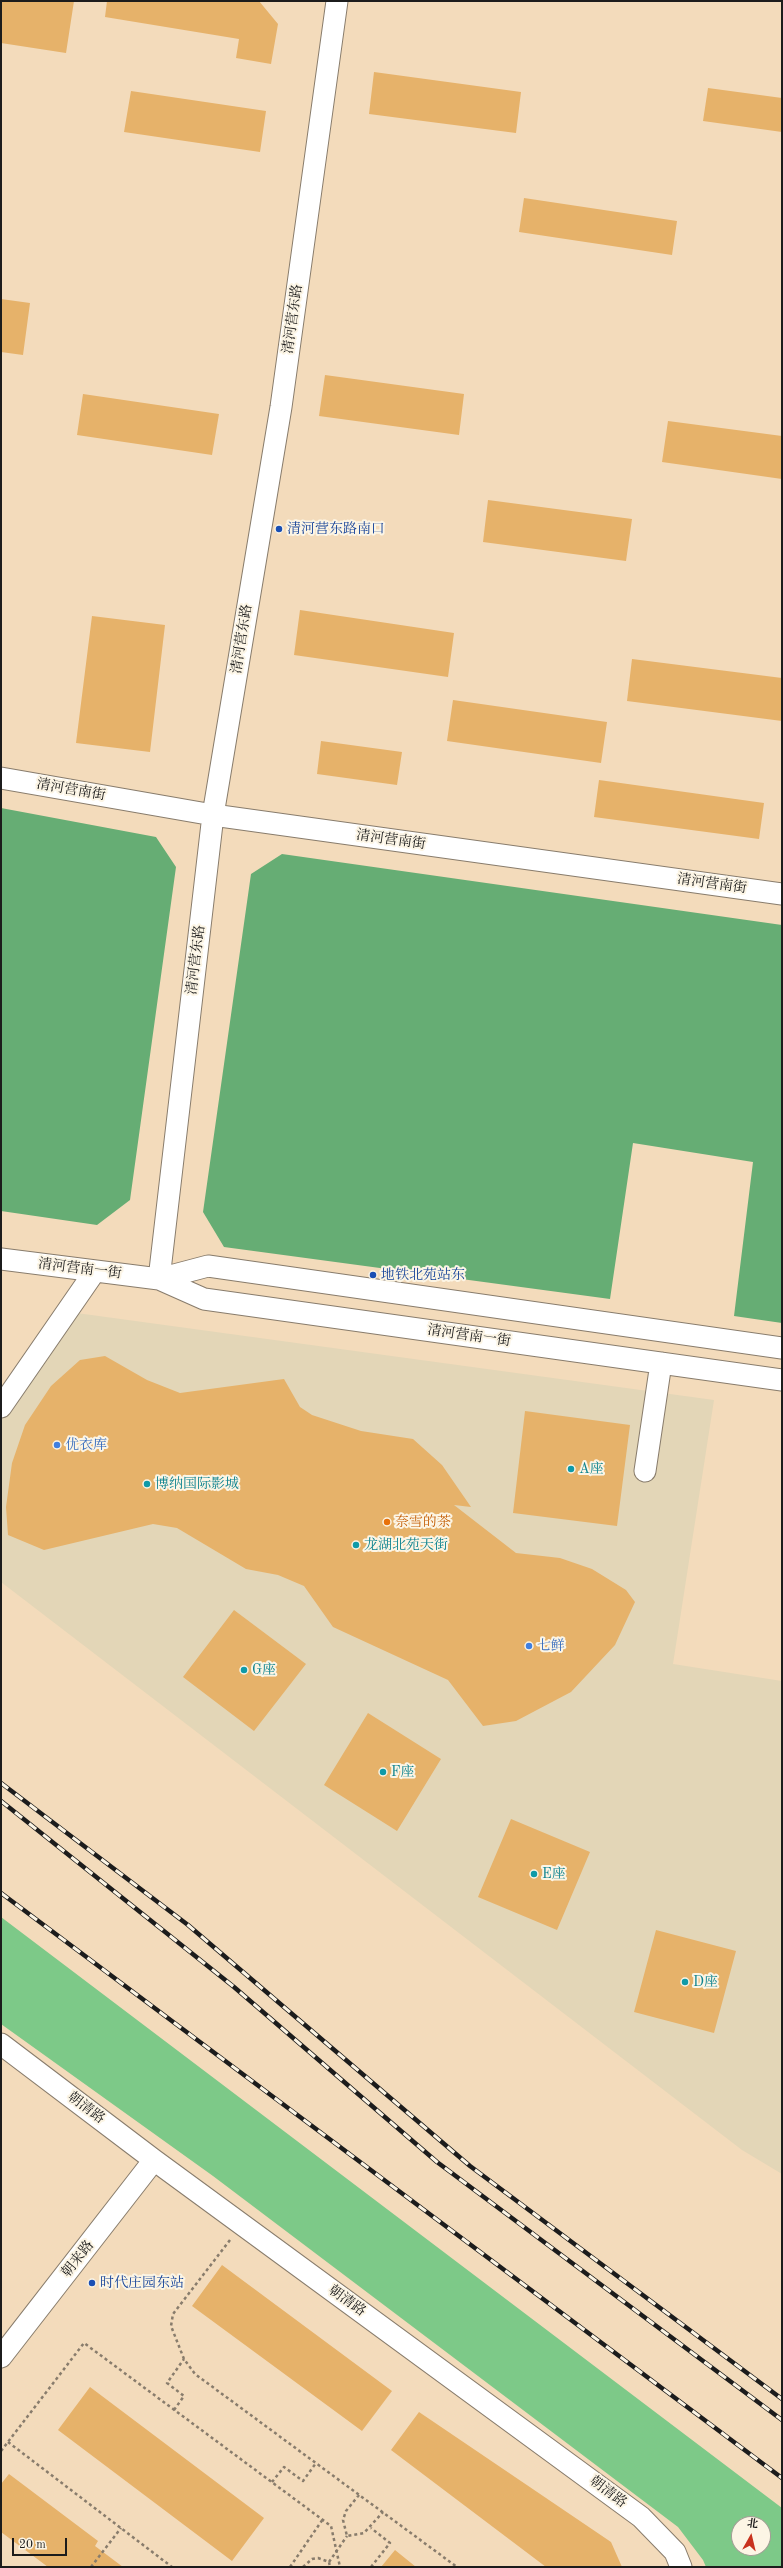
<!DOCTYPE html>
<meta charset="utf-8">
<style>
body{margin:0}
#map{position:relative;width:783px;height:2568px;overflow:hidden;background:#f3dbbb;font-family:"Old Standard TT","Noto Serif SC",serif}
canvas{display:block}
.frame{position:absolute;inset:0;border:2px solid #1c1c1c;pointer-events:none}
.north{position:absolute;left:731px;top:2516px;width:40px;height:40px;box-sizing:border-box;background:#fcf5e5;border:1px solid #a29e95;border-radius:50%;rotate:8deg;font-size:11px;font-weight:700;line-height:16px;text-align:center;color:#1c1c1c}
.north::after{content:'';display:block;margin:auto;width:14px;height:18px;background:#c8321e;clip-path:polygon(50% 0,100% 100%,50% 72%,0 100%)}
.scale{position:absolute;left:12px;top:2538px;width:55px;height:18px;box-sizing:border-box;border:2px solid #1c1c1c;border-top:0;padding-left:5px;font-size:12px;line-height:14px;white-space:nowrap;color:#1c1c1c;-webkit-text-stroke:3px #fcf5e5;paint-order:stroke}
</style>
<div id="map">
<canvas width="783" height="2568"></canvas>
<div class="frame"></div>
<div class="north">北</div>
<div class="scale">20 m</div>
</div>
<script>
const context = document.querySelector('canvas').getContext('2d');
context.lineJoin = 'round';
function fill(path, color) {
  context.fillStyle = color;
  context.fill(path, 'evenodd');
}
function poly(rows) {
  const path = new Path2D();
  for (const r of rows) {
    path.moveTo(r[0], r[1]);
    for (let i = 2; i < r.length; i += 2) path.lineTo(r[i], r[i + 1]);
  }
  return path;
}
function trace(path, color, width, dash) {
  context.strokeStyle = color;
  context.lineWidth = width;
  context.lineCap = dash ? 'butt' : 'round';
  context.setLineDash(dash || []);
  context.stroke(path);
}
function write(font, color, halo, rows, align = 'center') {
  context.font = font + ' "Old Standard TT","Noto Serif SC",serif';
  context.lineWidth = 4;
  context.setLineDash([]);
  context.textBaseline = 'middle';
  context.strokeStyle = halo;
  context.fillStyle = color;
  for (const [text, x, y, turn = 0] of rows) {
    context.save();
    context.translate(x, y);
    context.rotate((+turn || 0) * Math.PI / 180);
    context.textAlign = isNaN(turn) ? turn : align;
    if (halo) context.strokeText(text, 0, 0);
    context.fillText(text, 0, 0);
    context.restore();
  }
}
const built = poly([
 [62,1311,714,1400,673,1664,782,1681,782,2174,742,2150,1,1582,1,1395]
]);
const green = poly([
 [1,1917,782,2508,782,2567,706,2567,703,2560,678,2527,213,2176,1,2024],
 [739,2524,763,2524,763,2548,739,2548]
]);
const forest = poly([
 [1,808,156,837,176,867,130,1200,97,1225,1,1211],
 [282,854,782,925,782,1323,734,1316,753,1162,633,1143,610,1299,224,1247,203,1212,251,874]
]);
const building = poly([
 [1,1,74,1,66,53,1,43],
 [107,1,259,1,278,24,271,64,236,58,239,39,105,17],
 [374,72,521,92,516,133,369,114],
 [708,88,782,98,782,132,703,121],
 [131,91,266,111,260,152,124,132],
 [524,198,677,221,672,255,519,232],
 [1,299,30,303,23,355,1,352],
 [325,375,464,394,459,435,319,416],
 [83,394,219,414,212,455,77,435],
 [668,421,782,436,782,479,662,462],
 [488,500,632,519,626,561,483,542],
 [300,610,454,633,448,677,294,655],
 [92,616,165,625,150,752,76,743],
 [632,659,782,678,782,721,627,701],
 [453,700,607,722,601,763,447,741],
 [321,741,402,752,397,785,317,774],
 [599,780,764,803,759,839,594,817],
 [105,1356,147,1380,180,1393,284,1379,300,1407,312,1415,361,1431,413,1439,442,1465,471,1507,454,1505,516,1553,560,1558,592,1569,626,1590,635,1602,615,1645,571,1692,516,1721,483,1726,448,1680,333,1627,304,1586,278,1575,246,1569,177,1528,153,1524,44,1550,8,1535,6,1507,12,1463,25,1425,51,1386,80,1360],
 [525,1411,630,1425,617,1526,513,1513],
 [234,1610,306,1664,254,1731,183,1677],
 [368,1713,441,1759,397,1831,324,1785],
 [511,1819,590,1852,557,1930,478,1897],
 [656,1930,736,1951,714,2033,634,2012],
 [222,2265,392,2391,362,2431,192,2306],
 [90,2387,264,2518,232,2561,58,2430],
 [419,2412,611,2542,622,2567,546,2567,391,2450],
 [9,2474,98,2541,95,2546,123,2567,48,2567,1,2532,1,2484],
 [395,2550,416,2567,381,2567]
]);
const path = poly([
 [230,2240,173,2314,171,2326,184,2359,195,2374,457,2567],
 [174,2410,184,2396,167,2383,184,2359],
 [8,2442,172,2567],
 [1,2451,84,2343,331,2526,340,2567],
 [272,2482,284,2467,303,2481,316,2463],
 [359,2495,346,2511,343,2520,347,2536,364,2533,383,2512],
 [91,2567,121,2528],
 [290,2567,323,2519],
 [303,2567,312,2559,318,2558,329,2562,330,2567],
 [371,2567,390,2543,371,2528]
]);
const minor = poly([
 [1,778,213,815,782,894],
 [1,1259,159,1279,204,1299,782,1380],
 [159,1279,213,815,281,407,337,1],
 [159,1279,208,1266,782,1348],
 [1,1407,95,1271],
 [645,1471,661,1363],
 [1,2044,154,2160,641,2517,675,2552,681,2567],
 [1,2357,154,2160]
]);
const rail = poly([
 [1,1783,188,1925,470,2166,782,2399],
 [1,1801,234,1987,437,2162,782,2420],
 [1,1893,782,2478]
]);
const pathBridge = poly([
 [329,2562,347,2536]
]);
const markers = [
 [279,529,4,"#1a4fb4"],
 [373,1275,4,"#1a4fb4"],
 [57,1445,4,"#3f7fe0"],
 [571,1469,4,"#0f9aa8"],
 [147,1484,4,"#0f9aa8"],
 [387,1522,4,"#e8710a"],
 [356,1545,4,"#0f9aa8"],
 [529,1646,4,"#3f7fe0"],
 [244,1670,4,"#0f9aa8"],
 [383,1772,4,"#0f9aa8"],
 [534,1874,4,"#0f9aa8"],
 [685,1982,4,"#0f9aa8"],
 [92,2283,4,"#1a4fb4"]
];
const streetNames = [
 ["清河营东路",293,319,-82],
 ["清河营东路",242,639,-81],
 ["清河营南街",71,790,10],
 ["清河营南街",391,840,8],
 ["清河营南街",712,884,8],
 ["清河营东路",196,960,-83],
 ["清河营南一街",80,1269,7],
 ["清河营南一街",469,1336,8],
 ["朝清路",86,2108,37],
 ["朝来路",78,2259,-51],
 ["朝清路",347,2301,36],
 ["朝清路",608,2492,37]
];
const transitNames = [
 ["清河营东路南口",287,529],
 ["地铁北苑站东",381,1275],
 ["时代庄园东站",100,2283]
];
const shopNames = [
 ["优衣库",65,1445],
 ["七鲜",537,1646]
];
const cultureNames = [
 ["A座",579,1469],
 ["博纳国际影城",155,1484],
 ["龙湖北苑天街",364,1545],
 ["G座",252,1670],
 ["F座",391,1772],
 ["E座",542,1874],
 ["D座",693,1982]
];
const foodNames = [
 ["奈雪的茶",395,1522]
];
fill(built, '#e3d6b7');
fill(green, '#7dc988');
fill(forest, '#66ad74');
fill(building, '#e6b26a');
trace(minor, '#887c6c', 23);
trace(path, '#887c6c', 2.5, [3, 3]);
trace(minor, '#fff', 21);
trace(rail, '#1c1c1c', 4.5);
trace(rail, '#fcf5e5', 3, [9]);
trace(pathBridge, '#887c6c', 2.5, [3, 3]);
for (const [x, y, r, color] of markers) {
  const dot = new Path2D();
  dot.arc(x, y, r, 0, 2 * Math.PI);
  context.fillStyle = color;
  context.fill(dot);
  trace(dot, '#fcf5e5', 1.5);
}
write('14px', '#1c1c1c', '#fcf5e5', streetNames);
write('14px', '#164399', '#fcf5e5', transitNames, 'left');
write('14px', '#366cbe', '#fcf5e5', shopNames, 'left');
write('14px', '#0d838f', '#fcf5e5', cultureNames, 'left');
write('14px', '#c56008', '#fcf5e5', foodNames, 'left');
</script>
